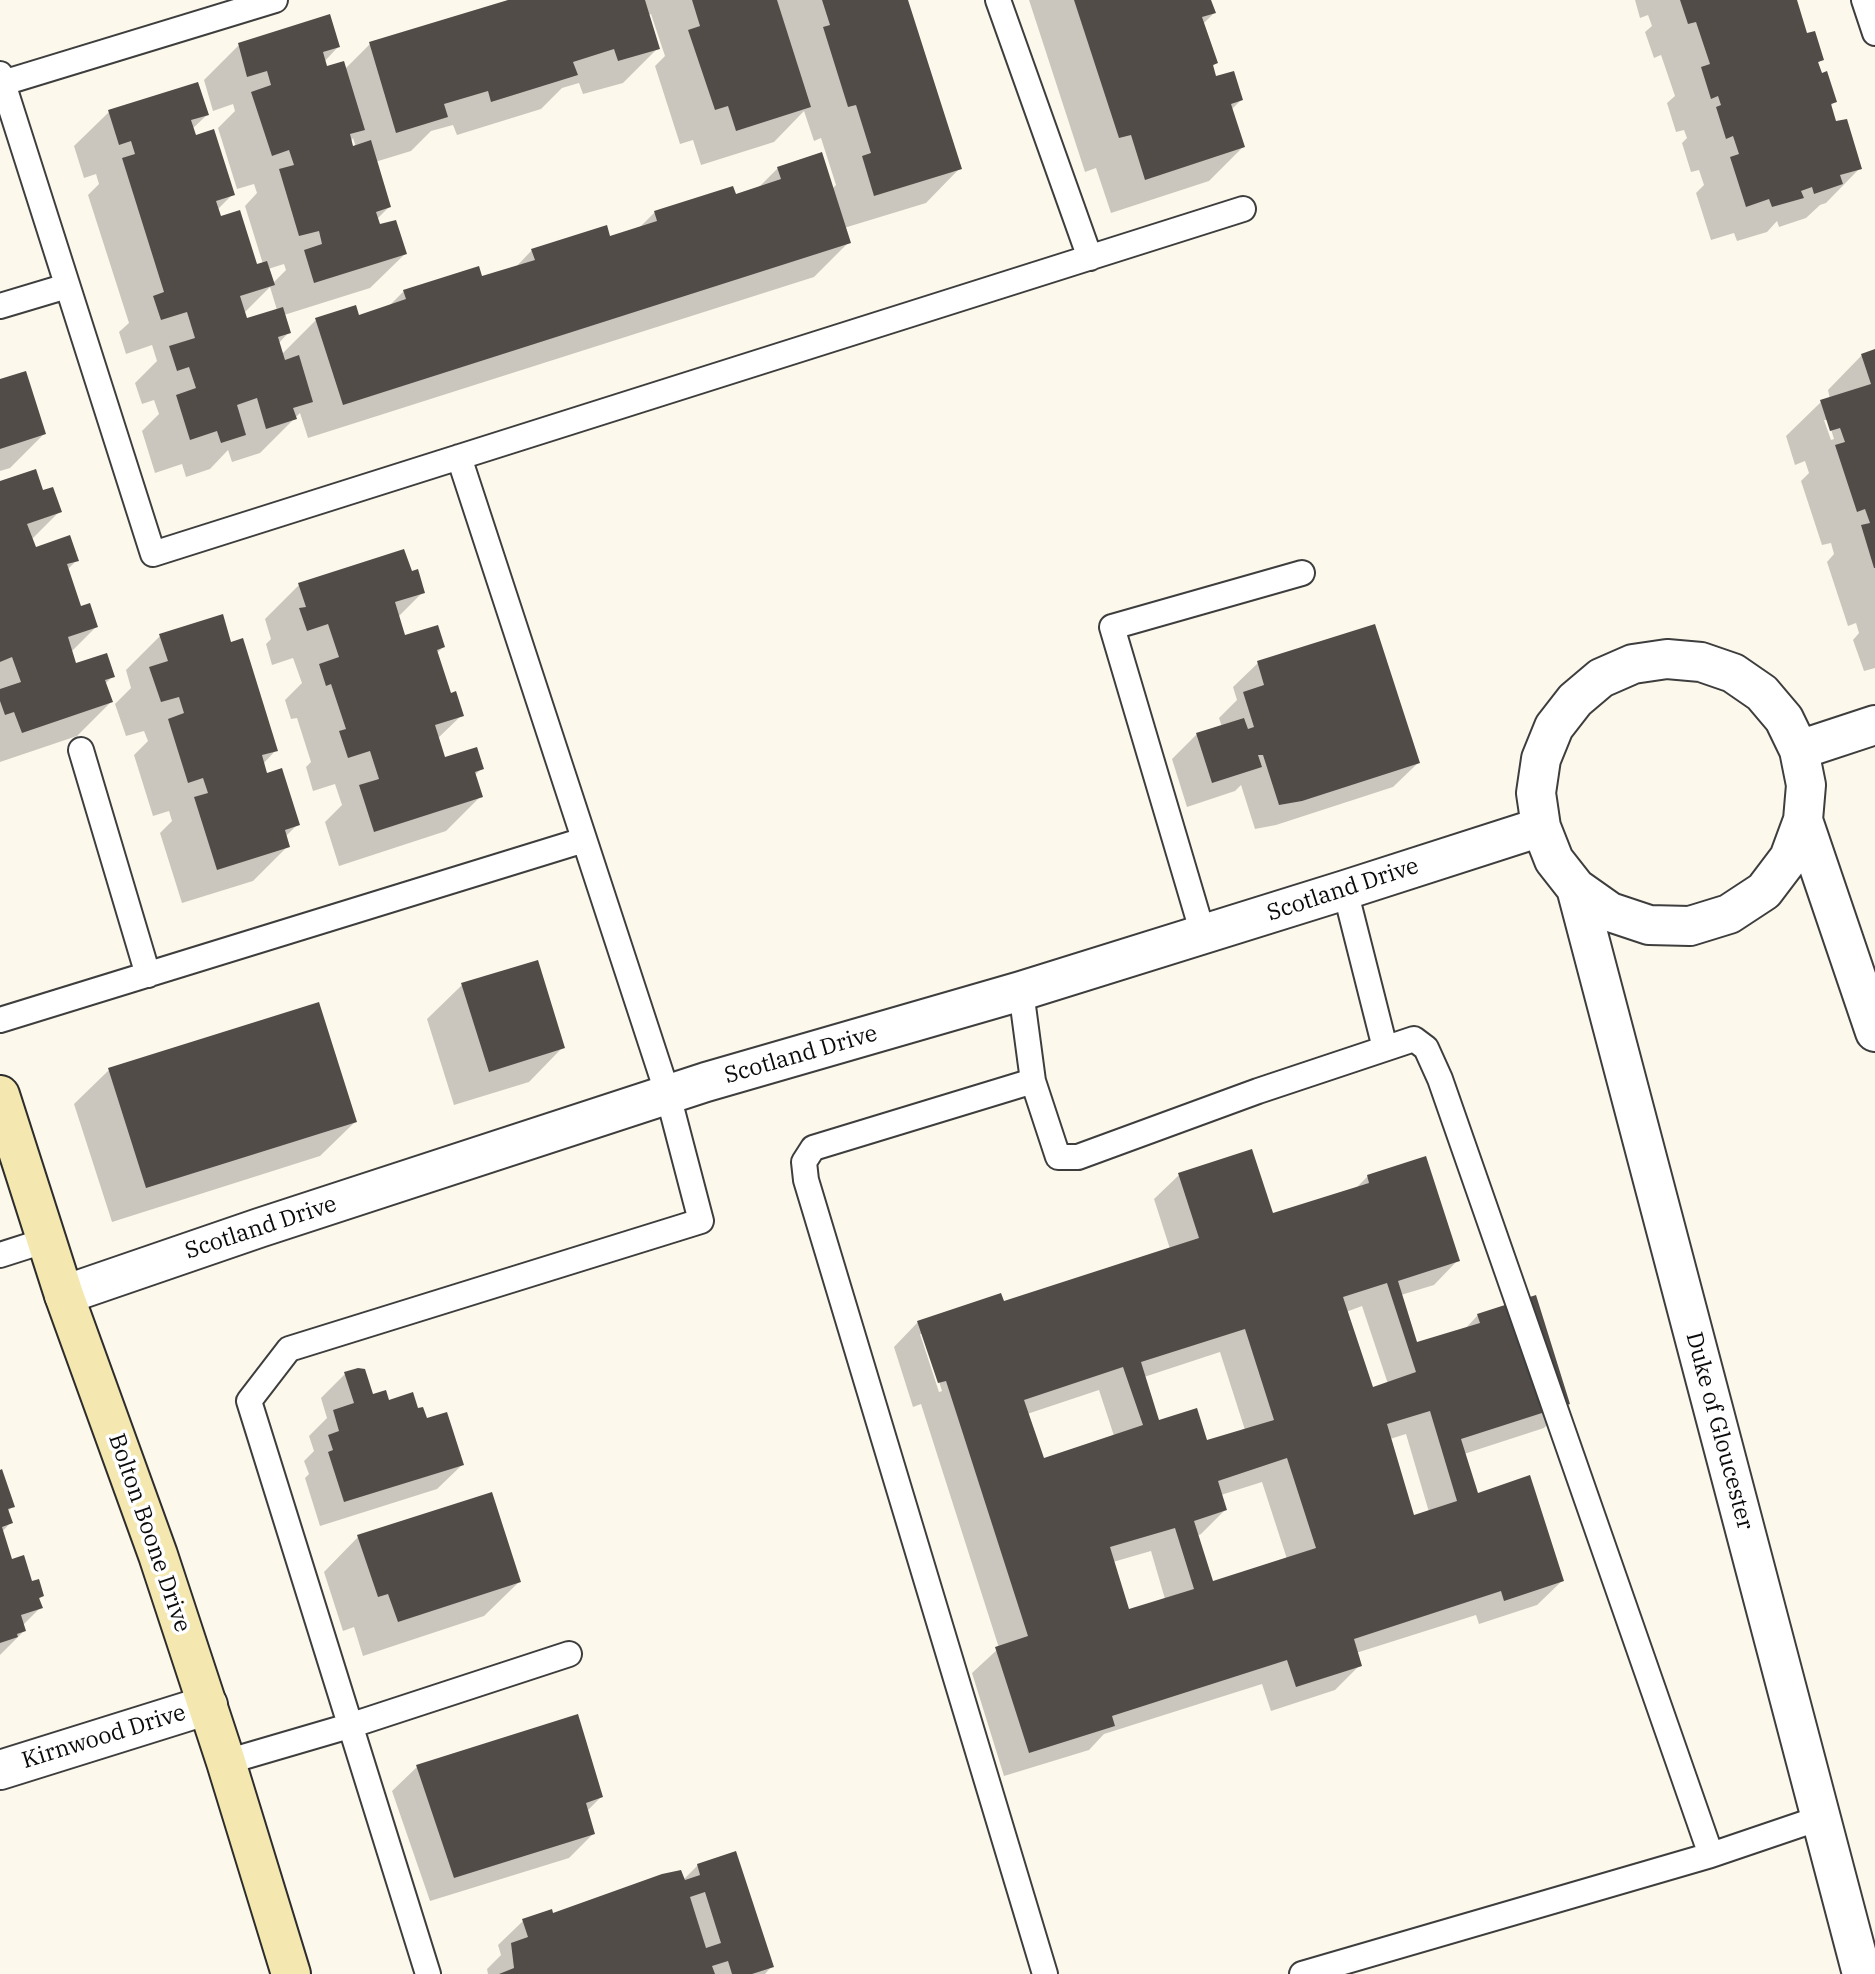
<!DOCTYPE html>
<style>
body{margin:0}
canvas{display:block;background:#fcf8ec}
</style>
<canvas width="1875" height="1974"></canvas>
<script>
const context = document.querySelector('canvas').getContext('2d');
context.lineJoin = 'round';
function fill(path, color) {
  context.fillStyle = color;
  context.fill(path, 'evenodd');
}
function poly(rows) {
  const path = new Path2D();
  for (const r of rows) {
    path.moveTo(r[0], r[1]);
    for (let i = 2; i < r.length; i += 2) path.lineTo(r[i], r[i + 1]);
  }
  return path;
}
function trace(path, color, width, dash) {
  context.strokeStyle = color;
  context.lineWidth = width;
  context.lineCap = dash ? 'butt' : 'round';
  context.setLineDash(dash || []);
  context.stroke(path);
}
function write(font, color, halo, rows, align = 'center') {
  context.font = font + ' "IBM Plex Serif",serif';
  context.lineWidth = 7;
  context.setLineDash([]);
  context.textBaseline = 'middle';
  context.strokeStyle = halo;
  context.fillStyle = color;
  for (const [text, x, y, turn = 0] of rows) {
    context.save();
    context.translate(x, y);
    context.rotate((+turn || 0) * Math.PI / 180);
    context.textAlign = isNaN(turn) ? turn : align;
    if (halo) context.strokeText(text, 0, 0);
    context.fillText(text, 0, 0);
    context.restore();
  }
}
const shadow = poly([
 [514,0,906,0,960,168,926,203,844,228,849,242,814,277,308,438,300,413,260,453,232,462,228,450,210,469,186,477,182,464,155,473,142,431,159,414,154,400,142,404,135,383,157,361,152,345,126,354,119,332,129,323,88,195,99,184,96,174,84,178,74,146,109,112,207,115,192,129,195,137,233,194,217,210,220,218,256,266,263,264,245,206,257,193,254,184,237,189,218,128,235,111,233,104,213,111,204,80,239,45,338,47,324,62,326,69,344,70,370,44],
 [651,14,665,56,655,66,680,144,693,140,701,165,774,142,804,111,814,141,821,138,836,185,832,189,778,168,758,188,735,196,655,212,638,229,609,238,532,250,515,268,481,278,404,291,388,307,358,317,316,320,281,355,278,344,289,332,284,315,370,288,405,254,376,220,389,207,375,162,411,151,431,131,453,125,457,135,541,109,562,88,579,83,583,94,623,83,658,48,648,15],
 [353,138,356,147,352,148,350,142],
 [284,264,286,270,272,284,268,269],
 [270,287,277,310,246,320,244,313],
 [1029,0,1209,0,1214,13,1203,24,1216,63,1212,67,1215,78,1241,100,1231,110,1243,147,1209,181,1111,213,1096,168,1085,172],
 [1635,0,1795,0,1806,36,1822,59,1817,64,1835,101,1830,107,1835,124,1860,168,1826,203,1820,205,1806,218,1779,227,1777,221,1767,232,1737,241,1734,233,1711,240,1696,193,1704,185,1699,170,1691,172,1682,143,1687,138,1684,130,1676,132,1667,103,1675,96,1661,55,1654,58,1645,32,1652,26,1648,15,1640,18],
 [1875,351,1875,668,1864,671,1853,640,1859,633,1856,623,1848,626,1827,562,1834,554,1831,543,1822,545,1801,481,1809,473,1805,461,1795,465,1786,436,1821,402,1830,399,1828,390,1862,355],
 [1824,420,1828,420,1834,439,1831,440],
 [0,381,44,434,10,468,0,471],
 [0,483,42,492,60,511,31,540,35,549,77,560,67,570,80,608,96,627,71,652,75,665,113,676,105,684,111,702,77,736,0,762],
 [410,573,423,592,398,617,404,638,443,647,436,654,450,695,462,715,437,739,444,759,482,768,474,776,481,796,446,831,339,866,325,822,342,805,335,784,313,791,306,767,311,762,297,718,291,719,285,700,302,683,293,658,272,665,266,644,271,639,265,619,299,585],
 [1374,626,1418,763,1393,787,1276,825,1255,829,1241,785,1235,791,1187,807,1172,759,1196,735,1222,727,1219,718,1237,700,1233,687,1258,663],
 [160,636,230,644,276,750,263,764,266,775,298,824,285,837,288,846,253,881,182,903,160,833,172,821,169,811,153,816,134,755,148,741,144,731,126,736,115,704,131,688,126,670],
 [462,985,563,1047,529,1082,454,1105,427,1019],
 [109,1070,355,1122,320,1156,112,1222,74,1104],
 [1179,1175,1272,1215,1355,1189,1368,1176,1458,1260,1434,1285,1401,1295,1416,1344,1464,1330,1478,1315,1568,1404,1544,1428,1464,1454,1476,1495,1562,1581,1537,1605,1479,1624,1476,1615,1356,1653,1360,1665,1335,1690,1271,1711,1262,1684,1104,1734,1089,1750,1004,1776,972,1673,999,1648,921,1404,913,1407,894,1347,918,1322,1003,1303,1170,1249,1154,1199],
 [1362,1306,1388,1384,1372,1390,1346,1312],
 [920,1334,924,1334,942,1391,939,1392],
 [1220,1352,1245,1430,1206,1443,1158,1422,1144,1377],
 [1099,1390,1114,1436,1043,1461,1027,1414],
 [1406,1434,1429,1512,1413,1517,1390,1439],
 [1262,1482,1287,1559,1212,1584,1197,1536,1201,1534,1225,1510,1221,1495],
 [1151,1551,1165,1599,1128,1611,1113,1562],
 [345,1374,372,1396,417,1411,462,1465,437,1489,320,1526,305,1478,309,1474,304,1461,314,1451,309,1436,327,1418,321,1398],
 [0,1472,13,1506,8,1511,11,1522,2,1532,11,1561,42,1596,38,1600,41,1607,23,1625,24,1631,0,1655],
 [358,1537,519,1582,484,1616,363,1656,354,1627,343,1631,324,1572],
 [417,1767,601,1797,586,1812,593,1834,569,1858,430,1901,392,1791],
 [698,1865,772,1966,765,1974,488,1974,487,1969,501,1955,498,1945,523,1921,683,1880]
]);
const building = poly([
 [508,0,645,0,660,49,618,61,614,49,573,62,578,75,491,102,488,91,444,104,448,117,396,133,369,42],
 [692,0,777,0,811,107,736,131,728,106,715,110,688,30,700,26],
 [822,0,908,0,962,169,874,196,862,156,871,153,856,105,848,107,823,27,830,25],
 [1074,0,1211,0,1216,13,1202,17,1218,63,1213,65,1216,76,1234,71,1243,100,1231,104,1245,147,1145,180,1131,135,1119,138],
 [1680,0,1797,0,1807,33,1815,31,1824,60,1818,62,1822,73,1827,71,1837,102,1831,104,1836,121,1847,119,1862,169,1840,175,1843,184,1814,194,1812,187,1801,191,1804,198,1772,207,1769,199,1746,207,1730,157,1739,154,1733,136,1726,139,1716,107,1721,105,1718,96,1711,99,1701,67,1710,64,1696,22,1688,24],
 [330,14,340,47,323,52,327,66,344,61,365,130,350,134,353,146,371,140,391,207,376,212,380,224,396,220,407,254,314,283,304,250,322,244,319,231,299,236,279,169,294,165,289,150,272,156,251,92,271,85,267,71,247,77,238,43],
 [198,82,209,115,191,120,196,135,214,129,235,195,216,201,221,216,240,210,257,264,267,261,275,285,240,296,247,318,283,307,291,333,278,337,285,360,299,355,313,402,293,408,297,419,266,429,257,398,237,405,246,435,221,443,217,431,190,440,176,395,196,388,189,367,177,371,169,346,195,338,187,312,161,320,153,296,164,292,122,158,135,154,131,141,119,145,108,110],
 [822,152,851,243,343,405,315,318,356,305,359,315,406,299,403,290,479,266,482,276,535,260,531,249,607,225,610,236,657,221,654,211,733,186,736,194,781,179,777,167],
 [1875,349,1875,568,1874,568,1861,525,1870,523,1865,509,1857,512,1835,445,1845,442,1840,428,1830,431,1820,400,1871,384,1861,354],
 [26,371,46,434,0,449,0,379],
 [36,469,43,490,53,487,62,512,27,524,36,547,70,535,79,561,67,564,81,606,90,603,98,627,68,637,76,663,107,653,115,677,105,680,113,702,22,733,14,712,5,715,0,701,0,689,21,682,12,657,0,662,0,481],
 [404,549,412,571,418,569,425,593,395,602,405,635,438,625,445,647,437,650,451,693,456,691,464,716,435,725,445,757,477,747,484,769,475,772,483,797,374,832,359,785,379,779,370,751,348,758,339,731,346,729,331,684,326,686,319,664,339,657,328,624,307,631,299,608,306,607,298,583],
 [223,614,231,642,243,638,278,751,262,755,267,773,282,768,300,825,285,830,290,847,217,870,194,797,208,793,203,778,188,783,168,719,184,713,179,697,161,702,149,667,168,661,159,634],
 [1375,624,1420,763,1302,801,1279,805,1263,755,1258,755,1262,767,1212,783,1196,733,1244,718,1248,729,1254,727,1243,692,1264,685,1257,661],
 [538,960,565,1048,489,1072,461,983],
 [319,1002,357,1122,146,1188,108,1068],
 [1252,1149,1273,1213,1369,1183,1367,1175,1426,1156,1460,1261,1398,1281,1417,1342,1480,1323,1477,1314,1536,1295,1570,1404,1461,1439,1478,1493,1530,1475,1564,1581,1504,1601,1501,1591,1354,1639,1362,1666,1296,1687,1287,1660,1112,1716,1115,1726,1029,1753,995,1647,1028,1636,946,1381,938,1383,917,1321,1001,1293,1004,1301,1199,1238,1178,1173],
 [1387,1283,1416,1372,1373,1387,1343,1297],
 [1245,1329,1274,1420,1207,1440,1197,1408,1159,1420,1141,1362],
 [1123,1367,1143,1425,1044,1458,1024,1400],
 [1430,1411,1457,1501,1414,1515,1387,1424],
 [1287,1458,1316,1548,1213,1581,1194,1521,1227,1510,1218,1481],
 [1175,1528,1194,1589,1129,1609,1110,1547],
 [358,1368,365,1369,373,1394,386,1390,389,1400,413,1392,418,1408,423,1407,427,1418,447,1412,464,1465,344,1502,328,1452,333,1450,328,1435,339,1431,333,1410,354,1403,344,1372],
 [2,1469,15,1507,8,1509,13,1523,2,1527,12,1559,24,1555,32,1581,39,1579,44,1596,39,1598,43,1608,21,1615,26,1631,17,1634,18,1637,0,1643,0,1470],
 [492,1492,521,1582,398,1622,388,1594,378,1597,357,1535],
 [578,1714,603,1797,586,1803,595,1834,454,1878,416,1765],
 [736,1851,774,1967,752,1974,732,1974,728,1961,712,1966,715,1974,499,1974,514,1968,511,1943,528,1937,522,1919,552,1909,553,1913,662,1874,681,1870,685,1880,700,1875,697,1864],
 [705,1892,721,1943,706,1948,690,1897]
]);
const lane = poly([
 [998,0,1090,258],
 [1864,0,1875,33],
 [0,74,153,554,1243,209],
 [3,83,275,0],
 [0,306,67,286],
 [81,750,148,975],
 [1345,890,1385,1048],
 [1203,934,1112,627,1302,573],
 [1021,991,1033,1081,1058,1157,1078,1157,1258,1091,1414,1039,1426,1048,1440,1079,1711,1855],
 [0,1020,584,840],
 [1033,1081,813,1148,804,1162,806,1180,1045,1974],
 [0,1255,47,1240],
 [226,1762,349,1726,569,1654],
 [428,1974,249,1401,289,1349,701,1221,668,1095,459,457],
 [1302,1974,1711,1855,1820,1818]
]);
const street = poly([
 [1799,750,1875,725],
 [1803,820,1789,858,1764,891,1729,914,1690,926,1649,925,1610,912,1576,888,1554,860,1541,827,1536,793,1541,759,1554,727,1575,700,1601,678,1633,664,1667,659,1701,662,1733,673,1762,693,1784,719,1799,750,1806,785,1803,820,1875,1032],
 [1576,888,1862,1974],
 [64,1295,259,1228,706,1082,1021,991,1345,890,1541,827],
 [0,1770,208,1705]
]);
const secondary = poly([
 [0,1095,64,1295,158,1555,226,1762,291,1974]
]);
const streetNames = [
 ["Scotland Drive",1343,890,-18],
 ["Scotland Drive",801,1055,-16],
 ["Scotland Drive",261,1228,-18],
 ["Duke of Gloucester",1719,1431,75],
 ["Bolton Boone Drive",149,1533,71],
 ["Kirnwood Drive",104,1737,-17]
];
fill(shadow, '#0003');
fill(building, '#524c49');
trace(lane, '#3e3e3e', 28);
trace(street, '#3e3e3e', 42);
trace(secondary, '#2d2d2d', 42);
trace(lane, '#fff', 24);
trace(street, '#fff', 38);
trace(secondary, '#f4e8b0', 38);
write('23px', '#0b0b0b', '#fff', streetNames);
</script>
